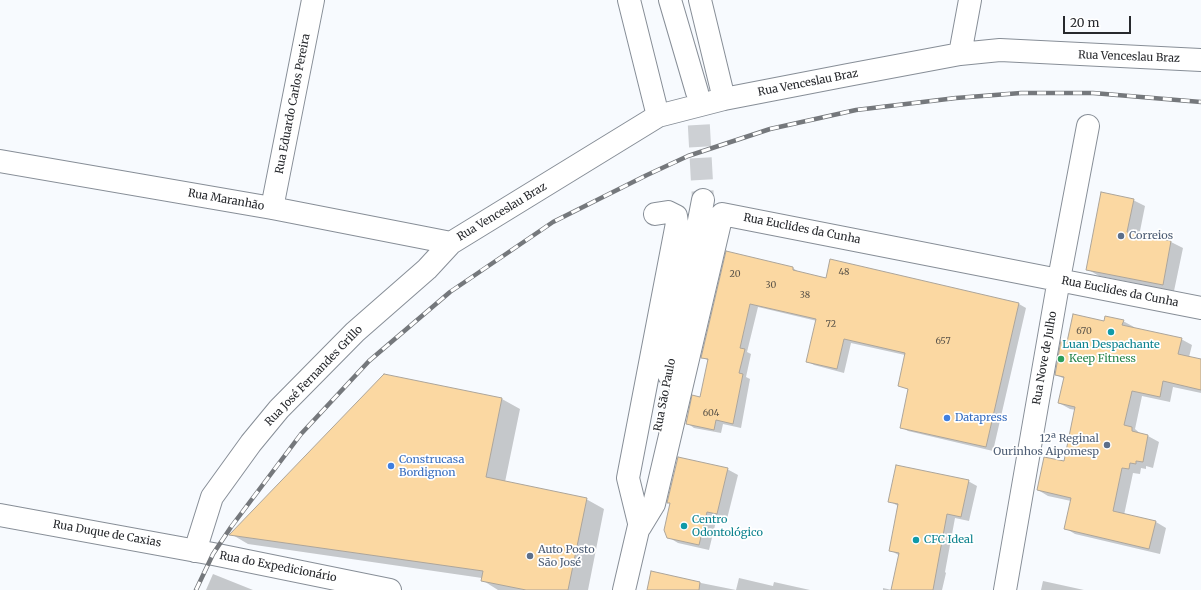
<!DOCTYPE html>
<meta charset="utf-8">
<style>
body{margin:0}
#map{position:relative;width:1201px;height:590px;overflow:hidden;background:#f7fafe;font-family:Merriweather,serif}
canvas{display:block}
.scale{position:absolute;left:1063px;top:16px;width:68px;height:18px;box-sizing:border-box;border:2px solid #27292d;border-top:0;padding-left:5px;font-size:12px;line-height:14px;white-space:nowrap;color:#27292d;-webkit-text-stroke:3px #fff;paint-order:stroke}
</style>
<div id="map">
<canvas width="1201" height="590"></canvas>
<div class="scale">20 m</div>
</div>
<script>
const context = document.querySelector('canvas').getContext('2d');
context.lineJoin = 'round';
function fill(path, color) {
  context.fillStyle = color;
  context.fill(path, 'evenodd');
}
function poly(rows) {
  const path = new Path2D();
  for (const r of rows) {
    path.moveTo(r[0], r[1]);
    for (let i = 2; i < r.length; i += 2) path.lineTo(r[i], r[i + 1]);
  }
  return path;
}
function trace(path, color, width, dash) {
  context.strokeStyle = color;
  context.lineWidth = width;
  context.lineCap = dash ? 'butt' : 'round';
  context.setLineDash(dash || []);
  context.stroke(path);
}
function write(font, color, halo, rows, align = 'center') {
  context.font = font + ' Merriweather,serif';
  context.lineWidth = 3.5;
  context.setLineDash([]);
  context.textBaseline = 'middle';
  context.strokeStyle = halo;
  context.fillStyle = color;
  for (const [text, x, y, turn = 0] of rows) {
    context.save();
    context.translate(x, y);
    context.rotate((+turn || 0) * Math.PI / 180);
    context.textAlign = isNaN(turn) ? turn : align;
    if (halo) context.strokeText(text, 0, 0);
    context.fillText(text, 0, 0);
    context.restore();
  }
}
const shadow = poly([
 [1133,200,1145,206,1139,236,1171,242,1183,248,1174,291,1099,276,1087,269],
 [727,252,793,268,800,273,827,279,1019,304,1026,308,993,451,908,431,901,427,909,390,899,385,905,355,851,343,844,373,814,365,807,361,817,321,758,307,747,352,751,354,746,377,750,379,741,428,723,424,721,433,694,428,687,423,701,398,709,361,702,357],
 [1123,321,1134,327,1133,329,1181,339,1192,345,1189,357,1201,360,1201,393,1173,387,1170,402,1142,396,1135,429,1142,435,1148,436,1159,442,1153,468,1146,466,1146,469,1141,468,1140,474,1133,473,1124,515,1156,522,1166,528,1160,554,1075,534,1065,528,1071,501,1048,496,1038,490,1065,462,1076,410,1070,409,1059,403,1065,379,1056,375,1068,343,1105,322],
 [502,399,520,409,505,482,586,499,604,509,588,590,498,590,482,580,482,578,248,544,231,534],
 [727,469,738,475,727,519,717,517,709,550,678,543,668,537,671,503,668,502],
 [968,481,977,486,969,521,955,518,945,572,946,573,942,590,883,590,883,588,892,590,900,556,890,550,898,506,889,501],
 [651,573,736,590,648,590],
 [213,574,253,590,206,590],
 [739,578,773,586,774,582,810,590,736,590],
 [1043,581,1084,590,1041,590]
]);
const building = poly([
 [1101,192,1134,199,1127,232,1171,241,1163,285,1086,270,1101,192],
 [726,251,793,267,793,270,826,278,830,259,1019,303,986,447,900,428,908,389,898,386,905,353,844,339,837,369,806,362,816,319,750,304,740,348,745,349,739,373,743,374,733,424,716,420,714,430,686,424,692,395,700,397,708,359,701,358,726,251],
 [1073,314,1104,321,1105,316,1124,320,1122,325,1182,338,1178,354,1201,359,1201,390,1163,381,1160,397,1132,391,1124,425,1132,427,1132,431,1148,435,1143,462,1136,461,1136,464,1130,463,1129,469,1122,468,1113,511,1156,521,1149,549,1064,529,1071,498,1037,490,1044,457,1064,461,1075,407,1058,403,1064,377,1055,375,1061,340,1067,342,1073,314],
 [384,374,502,398,486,477,587,498,568,590,526,590,481,581,483,571,229,535,384,374],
 [678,457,728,468,717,514,707,512,699,545,667,538,664,530,670,503,667,503,678,457],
 [896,465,969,480,961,517,947,514,933,590,891,590,899,553,889,551,898,504,888,502,896,465],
 [651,571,700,582,699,590,647,590,651,571]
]);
const minorTunnel = poly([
 [697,92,703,200]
]);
const minor = poly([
 [629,0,658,116],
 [670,0,697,92],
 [700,0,724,99],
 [960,54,970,0],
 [0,161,272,208,451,243],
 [272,208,313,0],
 [669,375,703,200],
 [0,515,213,554,390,590],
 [640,527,654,504,722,214,1201,308],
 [640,527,628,478,677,223,676,216,668,212,655,214],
 [195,551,212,497,251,443,279,409,355,332,427,269,451,243,658,116,724,99,848,75,960,54,1000,50,1201,60],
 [624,590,642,513],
 [1005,590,1059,279,1088,126]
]);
const rail = poly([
 [196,590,213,554,231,527,301,434,369,361,450,292,553,222,647,175,688,156,770,129,856,110,956,98,1021,93,1093,93,1201,102]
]);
const markers = [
 [1121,236,4,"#5c6f8a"],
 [1111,332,4,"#0f9aa8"],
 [1061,359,4,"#2e9e5b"],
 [947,418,4,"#3f7fe0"],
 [1107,445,4,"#5c6f8a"],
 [391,466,4,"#3f7fe0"],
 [684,526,4,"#0f9aa8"],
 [916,540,4,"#0f9aa8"],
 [530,556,4,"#5c6f8a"]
];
const numberNames = [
 ["48",844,272],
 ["20",735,274],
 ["30",771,285],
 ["38",805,295],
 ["72",831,324],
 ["670",1084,331],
 ["657",943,341],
 ["604",711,413]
];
const streetNames = [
 ["Rua Venceslau Braz",1129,57,2],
 ["Rua Venceslau Braz",808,83,-11],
 ["Rua Eduardo Carlos Pereira",293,104,-79],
 ["Rua Maranhão",226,200,10],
 ["Rua Venceslau Braz",502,212,-31],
 ["Rua Euclides da Cunha",802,229,11],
 ["Rua Euclides da Cunha",1120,292,11],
 ["Rua Nove de Julho",1045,358,-80],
 ["Rua José Fernandes Grillo",314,376,-46],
 ["Rua São Paulo",665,395,-79],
 ["Rua Duque de Caxias",107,534,10],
 ["Rua do Expedicionário",278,567,11]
];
const serviceNames = [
 ["Correios",1129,236],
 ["12ª Reginal",1099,439,"right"],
 ["Ourinhos Aipomesp",1099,452,"right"],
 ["Auto Posto",538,550],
 ["São José",538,563]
];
const cultureNames = [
 ["Luan Despachante",1111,345,"center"],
 ["Centro",692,520],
 ["Odontológico",692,533],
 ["CFC Ideal",924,540]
];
const leisureNames = [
 ["Keep Fitness",1069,359]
];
const shopNames = [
 ["Datapress",955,418],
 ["Construcasa",399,460],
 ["Bordignon",399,473]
];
fill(shadow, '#0003');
fill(building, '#fbd8a2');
trace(building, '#aca59b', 1);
trace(minorTunnel, '#cdd0d4', 22, [22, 11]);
trace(minor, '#878e97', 24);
trace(minor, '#fff', 22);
trace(rail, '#75787c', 4.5);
trace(rail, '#fff', 3, [9]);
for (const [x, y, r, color] of markers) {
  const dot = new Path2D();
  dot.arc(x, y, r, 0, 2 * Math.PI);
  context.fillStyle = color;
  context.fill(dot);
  trace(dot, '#fff', 1.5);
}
write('9px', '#5c554a', null, numberNames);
write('11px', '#27292d', '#fff', streetNames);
write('11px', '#4e5e75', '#fff', serviceNames, 'left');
write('11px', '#0d838f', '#fff', cultureNames, 'left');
write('11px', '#27864d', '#fff', leisureNames, 'left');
write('11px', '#366cbe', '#fff', shopNames, 'left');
</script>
